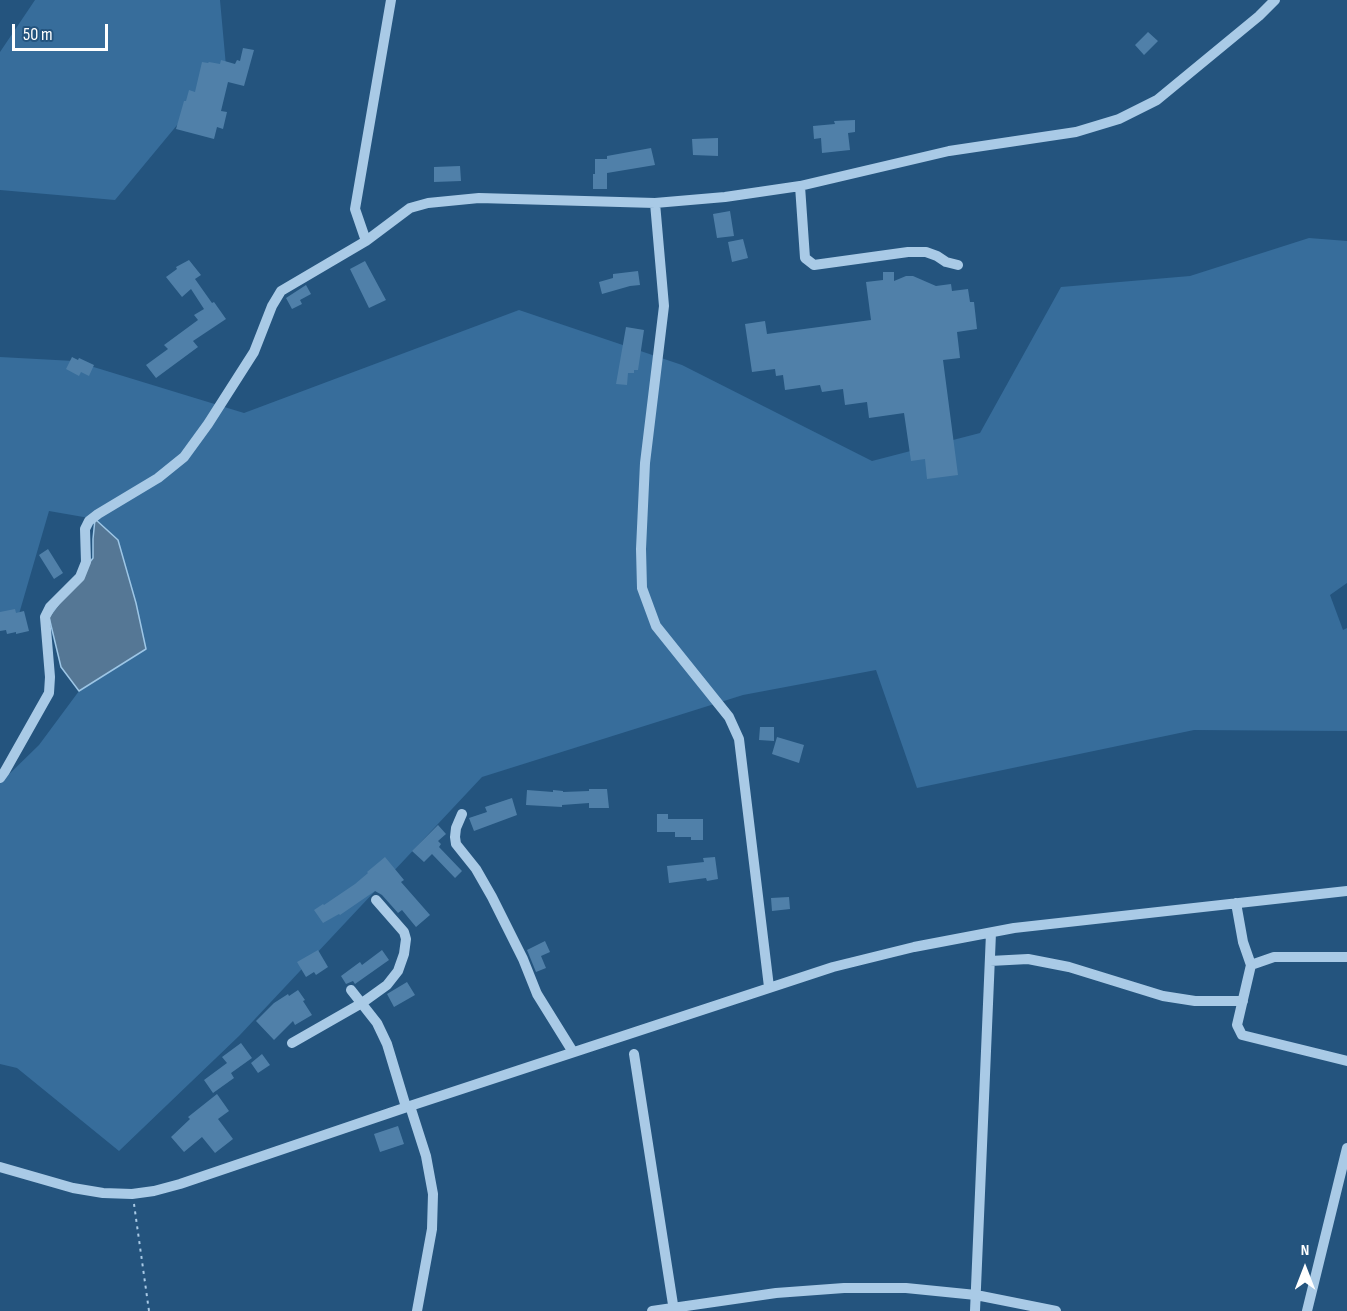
<!DOCTYPE html>
<style>
body{margin:0}
#map{position:relative;width:1347px;height:1311px;overflow:hidden;background:#24547e;font-family:"Sofia Sans Condensed",sans-serif}
canvas{display:block}
.north{position:absolute;left:1275px;top:1239px;width:60px;height:60px;-webkit-text-stroke:4px #24547e;paint-order:stroke;rotate:0deg;font-size:16px;font-weight:700;line-height:24px;text-align:center;color:#fff}
.north::after{content:'';display:block;margin:auto;width:21px;height:27px;background:#fff;clip-path:polygon(50% 0,100% 100%,50% 72%,0 100%)}
.scale{position:absolute;left:12px;top:24px;width:96px;height:27px;box-sizing:border-box;border:3px solid #fff;border-top:0;padding-left:8px;font-size:18px;line-height:21px;white-space:nowrap;color:#fff;-webkit-text-stroke:4px #24547e;paint-order:stroke}
</style>
<div id="map">
<canvas width="1347" height="1311"></canvas>
<div class="north">N</div>
<div class="scale">50 m</div>
</div>
<script>
const context = document.querySelector('canvas').getContext('2d');
context.lineJoin = 'round';
function fill(path, color) {
  context.fillStyle = color;
  context.fill(path, 'evenodd');
}
function poly(rows) {
  const path = new Path2D();
  for (const r of rows) {
    path.moveTo(r[0], r[1]);
    for (let i = 2; i < r.length; i += 2) path.lineTo(r[i], r[i + 1]);
  }
  return path;
}
function trace(path, color, width, dash) {
  context.strokeStyle = color;
  context.lineWidth = width;
  context.lineCap = dash ? 'butt' : 'round';
  context.setLineDash(dash || []);
  context.stroke(path);
}
const green = poly([
 [35,0,220,0,226,66,115,200,0,190,0,52],
 [1309,238,1347,241,1347,583,1330,595,1343,630,1347,628,1347,731,1194,730,917,788,876,670,743,695,482,777,239,1036,119,1151,17,1068,0,1064,0,783,39,745,79,691,146,649,95,519,49,511,19,614,0,616,0,357,74,361,244,413,519,310,682,365,872,461,980,433,1061,287,1190,276]
]);
const water = poly([
 [95,519,118,540,136,603,146,649,79,691,61,667,49,617,93,558,93,539,95,519]
]);
const building = poly([
 [1148,32,1158,41,1144,55,1135,45],
 [243,48,254,50,244,86,228,82,221,111,227,112,223,129,217,127,214,139,176,129,184,101,186,101,189,90,195,92,202,62,208,63,209,62,220,64,221,60,235,64,237,60,240,61],
 [855,120,855,132,848,133,850,150,822,153,821,138,814,139,813,126,835,124,834,121],
 [718,138,718,156,693,155,692,139],
 [651,148,655,165,607,173,607,189,593,189,593,174,595,174,595,159,607,159,607,156],
 [460,166,461,181,434,182,434,167],
 [730,211,734,236,717,238,713,214],
 [743,239,748,258,732,262,728,242],
 [189,260,201,275,195,279,212,303,214,302,226,319,193,341,198,347,156,378,146,365,168,349,164,345,198,320,194,315,204,309,191,289,182,297,166,277,177,269,176,267],
 [365,261,386,300,369,308,350,269],
 [638,271,640,285,630,286,602,294,599,282,613,278,613,274],
 [883,272,894,272,894,281,906,276,913,276,936,286,951,284,952,291,968,289,970,302,974,302,977,329,957,332,960,358,943,360,958,475,927,479,925,459,911,461,904,413,869,418,867,402,845,405,843,389,822,392,820,385,785,390,783,375,776,376,775,369,752,372,745,324,765,321,767,334,871,320,866,282,883,280],
 [306,285,311,294,300,300,302,304,292,309,286,298],
 [626,327,644,330,638,370,634,370,634,373,628,373,627,385,616,384],
 [72,357,78,360,79,358,94,365,89,376,81,372,79,376,66,369],
 [48,549,63,573,54,579,39,555],
 [15,609,16,613,24,611,29,631,16,634,16,632,7,634,6,630,0,631,0,612],
 [760,727,774,727,774,741,759,740],
 [777,737,804,745,799,763,772,754],
 [589,789,607,789,609,808,589,808,589,803,562,805,562,807,526,805,527,790,553,792,553,790,563,791,563,792,589,791],
 [512,798,517,815,474,831,469,818,487,812,485,807],
 [657,814,668,814,668,819,703,819,703,840,691,840,691,837,675,837,675,832,657,832],
 [438,825,446,834,438,841,441,844,439,847,462,871,455,878,432,854,424,862,412,851],
 [385,857,404,880,401,882,430,915,416,927,402,910,398,913,382,895,375,891,340,915,339,914,323,923,314,910,323,904,324,905,355,884,368,873,367,872],
 [715,857,718,879,707,881,706,878,669,883,667,866,704,862,703,858],
 [789,897,790,909,772,911,771,898],
 [545,941,550,952,541,956,546,968,536,972,527,950],
 [318,950,328,967,316,975,314,972,306,977,297,962],
 [382,950,389,960,355,984,353,981,346,984,341,976,360,962,362,965],
 [407,982,415,995,394,1007,387,994],
 [298,990,305,1000,303,1001,312,1015,295,1025,293,1021,274,1040,256,1021,274,1003,288,994,289,996],
 [241,1043,252,1058,231,1073,234,1078,213,1093,204,1080,227,1063,222,1057],
 [262,1054,270,1065,258,1073,251,1063],
 [217,1094,229,1111,218,1119,233,1139,215,1153,202,1137,184,1152,171,1137,190,1119,188,1117],
 [398,1126,404,1144,380,1152,374,1134]
]);
const path = poly([
 [134,1204,149,1311]
]);
const minor = poly([
 [800,186,805,258,814,265,908,252,926,252,937,256,946,262,958,265],
 [655,203,664,306,645,463,641,549,642,588,656,626,729,717,739,739,769,987],
 [366,241,355,209,391,0],
 [0,778,5,771,49,693,50,677,45,617,50,607,80,577,86,562,85,529,89,521,98,514,158,478,184,457,208,424,254,352,272,306,281,291,366,241,410,208,428,203,479,198,655,203,725,197,800,186,949,151,1076,132,1119,119,1157,100,1259,16,1275,0],
 [462,814,456,828,455,837,456,844,476,869,492,897,523,959,537,994,573,1052],
 [1236,903,1243,942,1251,965,1237,1025,1242,1035,1347,1061],
 [990,961,1028,959,1069,967,1163,996,1195,1001,1243,1001],
 [1251,965,1274,957,1347,957],
 [351,990,377,1023,387,1044,406,1107],
 [292,1043,362,1003,387,985,398,971,404,954,406,939,404,932,376,900],
 [634,1054,674,1311],
 [410,1106,426,1156,433,1194,432,1229,417,1311],
 [0,1167,73,1188,103,1193,132,1194,154,1191,180,1184,410,1106,833,967,914,947,1014,928,1347,891],
 [652,1311,776,1293,844,1288,906,1288,976,1295,1056,1311],
 [975,1311,991,933],
 [1307,1311,1347,1148]
]);
fill(green, '#376d9b');
fill(water, '#557795');
trace(water, '#9dc6e6', 1.5);
fill(building, '#5080a9');
trace(path, '#a9cae6', 2, [3, 4.5]);
trace(minor, '#a9cae6', 10);
</script>
